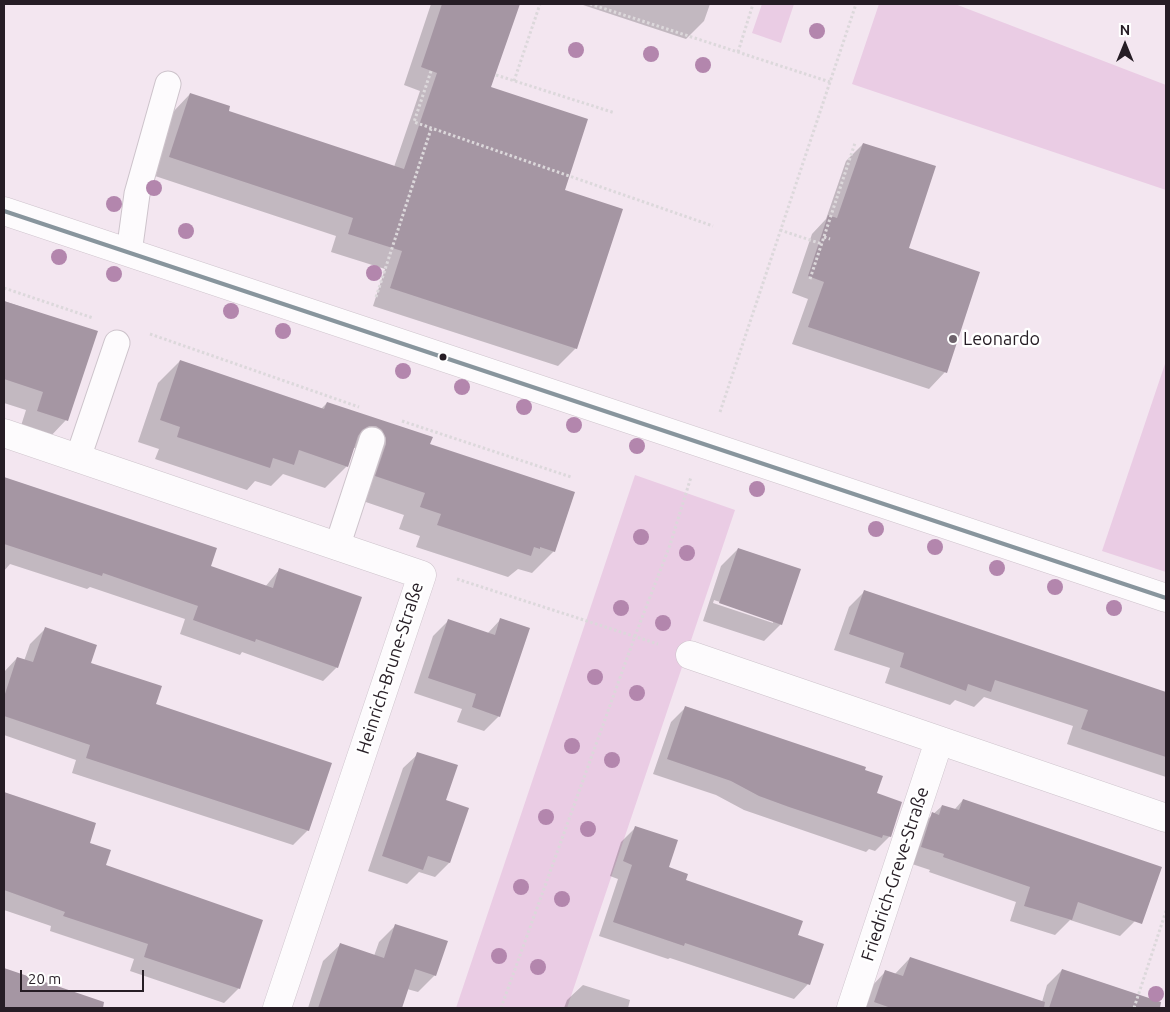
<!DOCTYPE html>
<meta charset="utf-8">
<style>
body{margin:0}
#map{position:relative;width:1170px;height:1012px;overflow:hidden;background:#f3e6f0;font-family:Ubuntu,sans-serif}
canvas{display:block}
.frame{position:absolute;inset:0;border:5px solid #261d25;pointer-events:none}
.north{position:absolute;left:1100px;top:20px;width:50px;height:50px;-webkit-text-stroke:4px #fff;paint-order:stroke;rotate:0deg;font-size:14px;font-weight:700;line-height:20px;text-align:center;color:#261d25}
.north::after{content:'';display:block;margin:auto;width:18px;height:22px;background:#261d25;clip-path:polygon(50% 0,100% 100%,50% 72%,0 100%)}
.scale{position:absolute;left:20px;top:970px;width:124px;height:22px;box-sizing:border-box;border:2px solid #261d25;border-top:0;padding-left:6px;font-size:15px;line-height:18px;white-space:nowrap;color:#261d25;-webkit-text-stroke:4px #fff;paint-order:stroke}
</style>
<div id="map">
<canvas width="1170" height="1012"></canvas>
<div class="frame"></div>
<div class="north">N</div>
<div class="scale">20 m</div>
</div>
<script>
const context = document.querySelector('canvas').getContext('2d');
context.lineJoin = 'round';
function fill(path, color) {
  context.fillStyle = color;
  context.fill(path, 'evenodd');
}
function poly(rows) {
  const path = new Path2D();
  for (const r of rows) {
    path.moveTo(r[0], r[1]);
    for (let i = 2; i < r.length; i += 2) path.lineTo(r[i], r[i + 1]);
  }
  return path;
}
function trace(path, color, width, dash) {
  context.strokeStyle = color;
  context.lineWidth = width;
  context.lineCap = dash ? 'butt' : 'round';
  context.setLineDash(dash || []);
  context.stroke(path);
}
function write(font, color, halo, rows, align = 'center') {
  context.font = font + ' Ubuntu,sans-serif';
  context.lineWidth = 5;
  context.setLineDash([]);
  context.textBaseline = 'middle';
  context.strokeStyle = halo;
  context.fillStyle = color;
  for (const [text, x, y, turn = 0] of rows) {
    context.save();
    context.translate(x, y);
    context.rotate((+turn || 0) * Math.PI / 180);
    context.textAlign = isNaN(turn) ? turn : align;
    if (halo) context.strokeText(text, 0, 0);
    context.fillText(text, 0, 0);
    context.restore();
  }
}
const green = poly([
 [762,4,794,4,781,43,752,33],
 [879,4,955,4,1166,85,1166,190,852,84],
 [1166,361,1166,572,1102,551],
 [635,475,735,510,567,1008,456,1008]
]);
const shadow = poly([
 [431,4,519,4,490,88,563,191,576,348,558,366,373,306,385,269,331,252,336,236,152,175,173,112,190,94,227,112,394,167,420,91,404,85],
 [580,4,710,4,704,21,686,39],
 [863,144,907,249,945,372,929,389,792,344,808,299,792,293,812,234,826,219,846,161],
 [4,301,96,332,66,420,48,439,20,429,26,410,4,403],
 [180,361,321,409,327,403,429,445,554,551,532,573,518,569,508,577,416,547,420,536,399,529,404,515,354,498,361,453,355,448,353,448,347,466,325,488,283,474,271,486,255,481,247,490,155,459,159,449,138,442,158,383],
 [4,478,216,549,209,567,265,587,279,570,337,667,323,681,242,652,240,655,180,634,185,619,90,587,87,589,10,564,4,571],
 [738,549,781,624,764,641,703,621,721,566],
 [714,600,773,620,773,623,713,603],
 [864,592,1166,693,1166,777,1067,744,1073,726,984,697,974,707,955,700,950,705,885,683,890,668,834,650,849,607],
 [501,619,499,716,484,731,457,722,462,709,414,693,433,636,448,621,487,634],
 [45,629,90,664,155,705,308,830,293,845,72,773,76,760,4,735,4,672,17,658,24,661,30,644],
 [686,707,864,771,875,794,890,836,875,851,869,849,866,852,744,810,716,795,653,774,671,722],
 [418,754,445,801,449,863,435,877,419,872,407,884,368,871,403,768],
 [4,793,95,824,88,844,104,866,239,988,224,1003,130,971,134,959,50,931,51,926,4,910],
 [963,800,1135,921,1120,936,1070,920,1055,935,1010,921,1016,902,929,872,930,870,906,862,917,829,942,806,954,810],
 [636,827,667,868,684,881,797,935,808,984,794,999,670,958,668,959,599,936,618,879,610,876,621,842],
 [396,925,435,975,418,992,407,989,401,1008,308,1008,323,961,341,944,374,956,379,942],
 [910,958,1042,1002,1047,985,1062,970,1113,987,1106,1008,863,1008,871,987,885,972,894,975],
 [4,970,48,985,40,1008,4,1008],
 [583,985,630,1000,628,1008,564,1008,567,1000]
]);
const building = poly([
 [442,4,520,4,491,87,588,119,565,190,623,209,577,349,390,288,402,251,348,234,353,218,169,157,190,93,230,106,229,111,404,169,437,73,421,67],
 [863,143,936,166,909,248,980,272,947,373,808,327,824,282,808,276,828,215,837,218],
 [4,301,98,331,68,421,37,411,43,392,4,379],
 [180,360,324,409,327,402,433,437,430,444,575,492,555,552,540,547,540,549,534,547,531,556,437,525,441,514,420,507,425,493,375,476,386,444,386,438,382,430,376,426,369,426,362,430,358,436,348,467,299,450,294,465,273,458,270,468,177,437,180,427,160,420],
 [4,477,217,548,211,566,273,588,279,568,362,597,338,668,256,639,255,642,193,620,198,606,103,573,102,576,4,544],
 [738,548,801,569,782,625,719,603],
 [864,590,1166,692,1166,757,1081,729,1088,710,995,680,991,692,968,684,966,691,900,667,904,653,849,634],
 [500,618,530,628,500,717,472,707,476,694,428,678,448,619,495,635],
 [45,627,97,645,91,663,162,686,156,704,332,763,309,831,86,758,90,745,4,716,4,697,17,657,33,662],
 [685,706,866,767,865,770,883,776,877,793,902,802,891,837,883,835,882,838,789,807,759,796,731,781,667,759],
 [417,752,458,765,446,800,469,808,450,863,428,856,423,870,382,856],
 [4,792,96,823,90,843,111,850,106,865,263,920,240,989,144,957,148,944,63,916,65,912,4,890],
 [963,799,1162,867,1142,924,1078,902,1072,920,1024,906,1030,887,943,857,944,854,921,847,932,812,939,815,942,805,959,810],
 [635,826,678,840,669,867,688,874,686,880,803,921,798,935,824,944,810,985,685,943,684,946,613,922,632,865,623,861],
 [395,924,448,941,436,976,415,969,402,1008,318,1008,340,943,384,958],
 [910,957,1045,1002,1044,1008,891,1008,874,1002,885,970,903,976],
 [4,968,104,1002,103,1008,4,1008],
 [1062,969,1161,1002,1160,1008,1049,1008]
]);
const path = poly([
 [590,4,830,82],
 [738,52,753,4],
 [431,71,414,122,713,226],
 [496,75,615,113],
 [514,81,540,4],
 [780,230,822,244],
 [824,237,830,239],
 [810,279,855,143],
 [4,288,93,318],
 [376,297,431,129],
 [150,334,359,407],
 [720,412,856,4],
 [402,421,571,477],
 [457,579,658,644],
 [501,1008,635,636,670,545,691,477],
 [1134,1008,1166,911]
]);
const service = poly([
 [129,253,137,194,168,84],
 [78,458,117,343],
 [337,547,372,440]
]);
const minor = poly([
 [4,211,1166,598],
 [4,433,422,575,277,1008],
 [690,655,1166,818],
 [851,1008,939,741]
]);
const bus1 = poly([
 [4,211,1166,598]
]);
const trees = [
 [817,31],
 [576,50],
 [651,54],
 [703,65],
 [154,188],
 [114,204],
 [186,231],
 [59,257],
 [374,273],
 [114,274],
 [231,311],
 [283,331],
 [403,371],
 [462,387],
 [524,407],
 [574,425],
 [637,446],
 [757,489],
 [876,529],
 [641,537],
 [935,547],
 [687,553],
 [997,568],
 [1055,587],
 [621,608],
 [1114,608],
 [663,623],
 [595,677],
 [637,693],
 [572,746],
 [612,760],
 [546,817],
 [588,829],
 [521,887],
 [562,899],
 [499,956],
 [538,967],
 [1156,994]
];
const markers = [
 [953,339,5,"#6e636c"],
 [443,357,4.5,"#261d25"]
];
const poiNames = [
 ["Leonardo",963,339]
];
const streetNames = [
 ["Heinrich-Brune-Straße",390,668,-72],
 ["Friedrich-Greve-Straße",895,874,-72]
];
fill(green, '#eacce4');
fill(shadow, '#0003');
fill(building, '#a596a3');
trace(service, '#cdc3cb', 27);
trace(minor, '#cdc3cb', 29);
trace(path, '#dcd8db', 3, [2.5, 2.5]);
trace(service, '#fdfbfd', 25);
trace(minor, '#fdfbfd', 28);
trace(bus1, '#88959d', 4);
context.fillStyle = '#b386ad';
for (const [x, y] of trees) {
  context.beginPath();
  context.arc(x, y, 8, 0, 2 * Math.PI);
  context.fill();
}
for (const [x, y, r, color] of markers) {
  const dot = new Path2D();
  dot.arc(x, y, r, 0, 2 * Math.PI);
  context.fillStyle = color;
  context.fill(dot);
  trace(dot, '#fff', 2);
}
write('18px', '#261d25', '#fff', poiNames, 'left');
write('18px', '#261d25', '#fff', streetNames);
</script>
